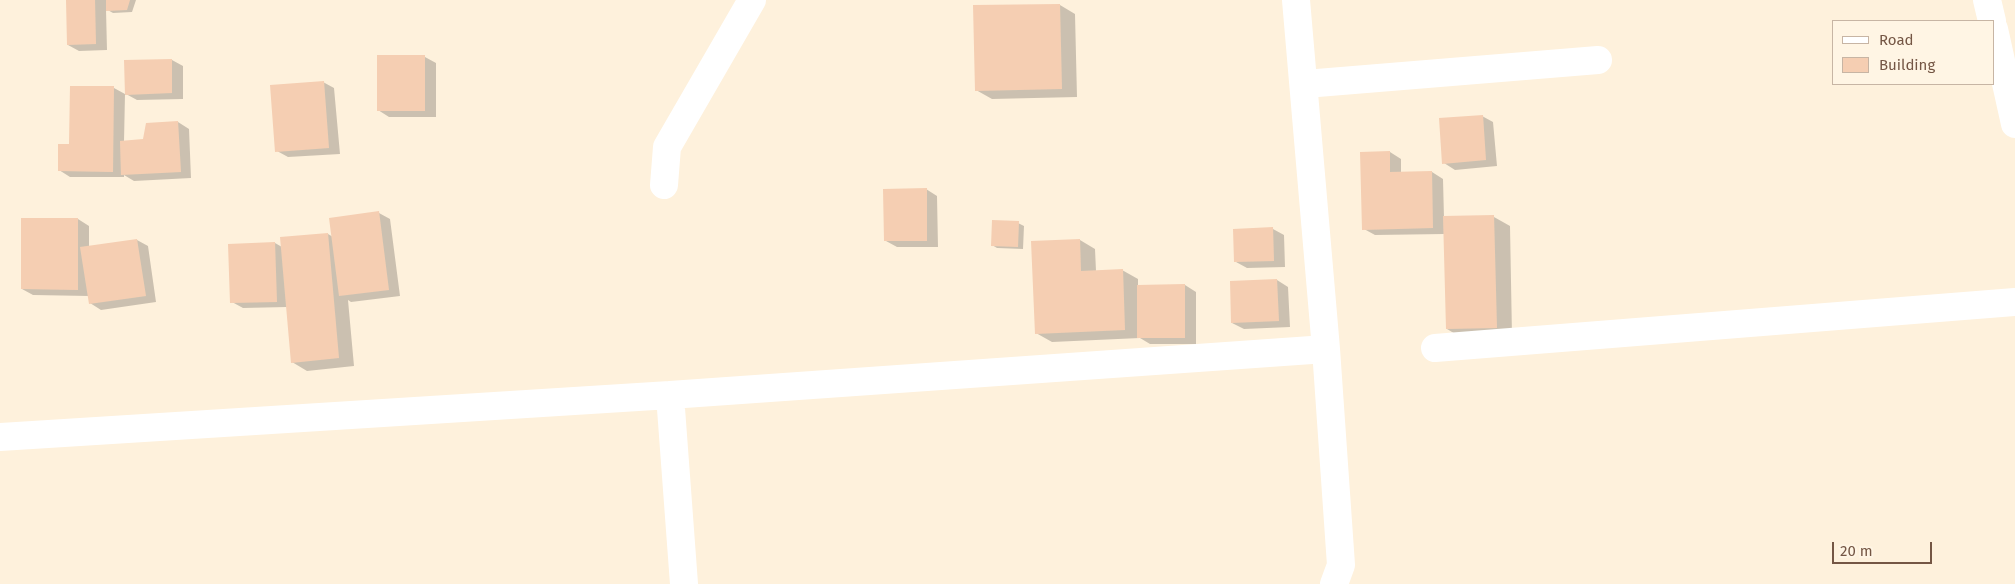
<!DOCTYPE html>
<style>
body{margin:0}
#map{position:relative;width:2015px;height:584px;overflow:hidden;background:#fef1dc;font-family:"Fira Sans",sans-serif}
canvas{display:block}
.legend{position:absolute;left:1832px;top:20px;width:162px;height:65px;box-sizing:border-box;background:#fff5e4;border:1px solid #c7b5a4;margin:0;padding:6px 9px;list-style:none;font-size:15px;color:#745644}
.legend li{display:flex;align-items:center;gap:10px;height:25px}
.legend b{width:25px;border:1px solid #c7b5a4}
.scale{position:absolute;left:1832px;top:542px;width:100px;height:22px;box-sizing:border-box;border:2px solid #745644;border-top:0;padding-left:6px;font-size:15px;line-height:18px;white-space:nowrap;color:#745644;-webkit-text-stroke:4px #fff5e4;paint-order:stroke}
</style>
<div id="map">
<canvas width="2015" height="584"></canvas>
<ul class="legend">
<li><b style="height:6px;background:#fff"></b>Road</li>
<li><b style="height:14px;background:#f5ceb2"></b>Building</li>
</ul>
<div class="scale">20 m</div>
</div>
<script>
const context = document.querySelector('canvas').getContext('2d');
context.lineJoin = 'round';
function fill(path, color) {
  context.fillStyle = color;
  context.fill(path, 'evenodd');
}
function poly(rows) {
  const path = new Path2D();
  for (const r of rows) {
    path.moveTo(r[0], r[1]);
    for (let i = 2; i < r.length; i += 2) path.lineTo(r[i], r[i + 1]);
  }
  return path;
}
function trace(path, color, width, dash) {
  context.strokeStyle = color;
  context.lineWidth = width;
  context.lineCap = dash ? 'butt' : 'round';
  context.setLineDash(dash || []);
  context.stroke(path);
}
const shadow = poly([
 [67,0,136,0,132,12,113,13,106,9,107,50,79,51,68,45],
 [1060,5,1075,14,1077,97,992,99,976,90],
 [378,57,425,57,436,63,436,117,389,117,378,110],
 [172,60,183,66,183,99,137,100,126,94],
 [323,82,334,88,340,154,288,157,277,151],
 [71,87,114,88,125,94,124,142,144,141,178,122,189,129,191,178,134,181,124,175,124,177,70,177,59,170,70,146],
 [1482,116,1493,122,1497,166,1455,170,1444,163],
 [1390,152,1401,159,1401,173,1432,172,1443,179,1444,218,1494,217,1510,226,1512,336,1462,338,1447,329,1445,234,1375,235,1364,229],
 [926,189,937,196,938,247,897,247,886,241],
 [379,213,390,219,400,296,351,302,348,300,354,366,307,371,292,362,287,307,243,308,232,302,275,243,282,247,328,234,333,237],
 [78,219,89,226,89,247,137,240,148,246,156,302,101,310,90,303,89,296,33,295,22,289],
 [1018,223,1024,226,1023,249,997,248,992,245],
 [1273,229,1284,235,1285,267,1247,268,1236,262],
 [1080,240,1095,249,1096,271,1122,270,1138,279,1138,286,1185,285,1196,292,1196,344,1150,344,1140,338,1052,342,1036,333],
 [1277,280,1288,287,1290,327,1244,329,1232,323]
]);
const building = poly([
 [66,0,95,0,96,44,67,45],
 [106,0,130,0,127,10,106,11],
 [1060,4,1062,89,975,91,973,5],
 [377,55,425,55,425,111,377,111],
 [172,59,172,93,125,95,124,60],
 [324,81,329,148,275,152,270,85],
 [70,86,114,86,113,172,58,171,58,144,69,144],
 [1483,115,1486,160,1442,164,1439,118],
 [178,121,181,172,121,175,120,141,143,139,146,123],
 [1390,151,1390,172,1432,171,1433,228,1362,230,1360,152],
 [927,188,927,241,884,241,883,189],
 [379,211,389,290,339,296,329,218],
 [1494,215,1497,328,1446,329,1443,216],
 [21,218,78,218,78,290,21,289],
 [992,220,1019,221,1018,247,991,246],
 [1273,227,1274,261,1234,262,1233,229],
 [328,233,339,358,291,363,280,237],
 [137,239,146,296,89,304,80,247],
 [1080,239,1081,271,1123,269,1125,330,1035,334,1031,241],
 [275,242,277,302,230,303,228,244],
 [1277,279,1279,321,1231,323,1230,281],
 [1185,284,1185,338,1137,338,1137,285]
]);
const minor = poly([
 [1296,0,1326,349,1341,565,1334,584],
 [1987,0,1992,21],
 [1994,29,2015,124],
 [1305,84,1598,60],
 [664,185,667,147,752,0],
 [1435,348,2015,302],
 [670,395,684,584],
 [0,437,670,395,1326,349]
]);
fill(shadow, '#0003');
fill(building, '#f5ceb2');
trace(minor, '#fff', 28);
</script>
